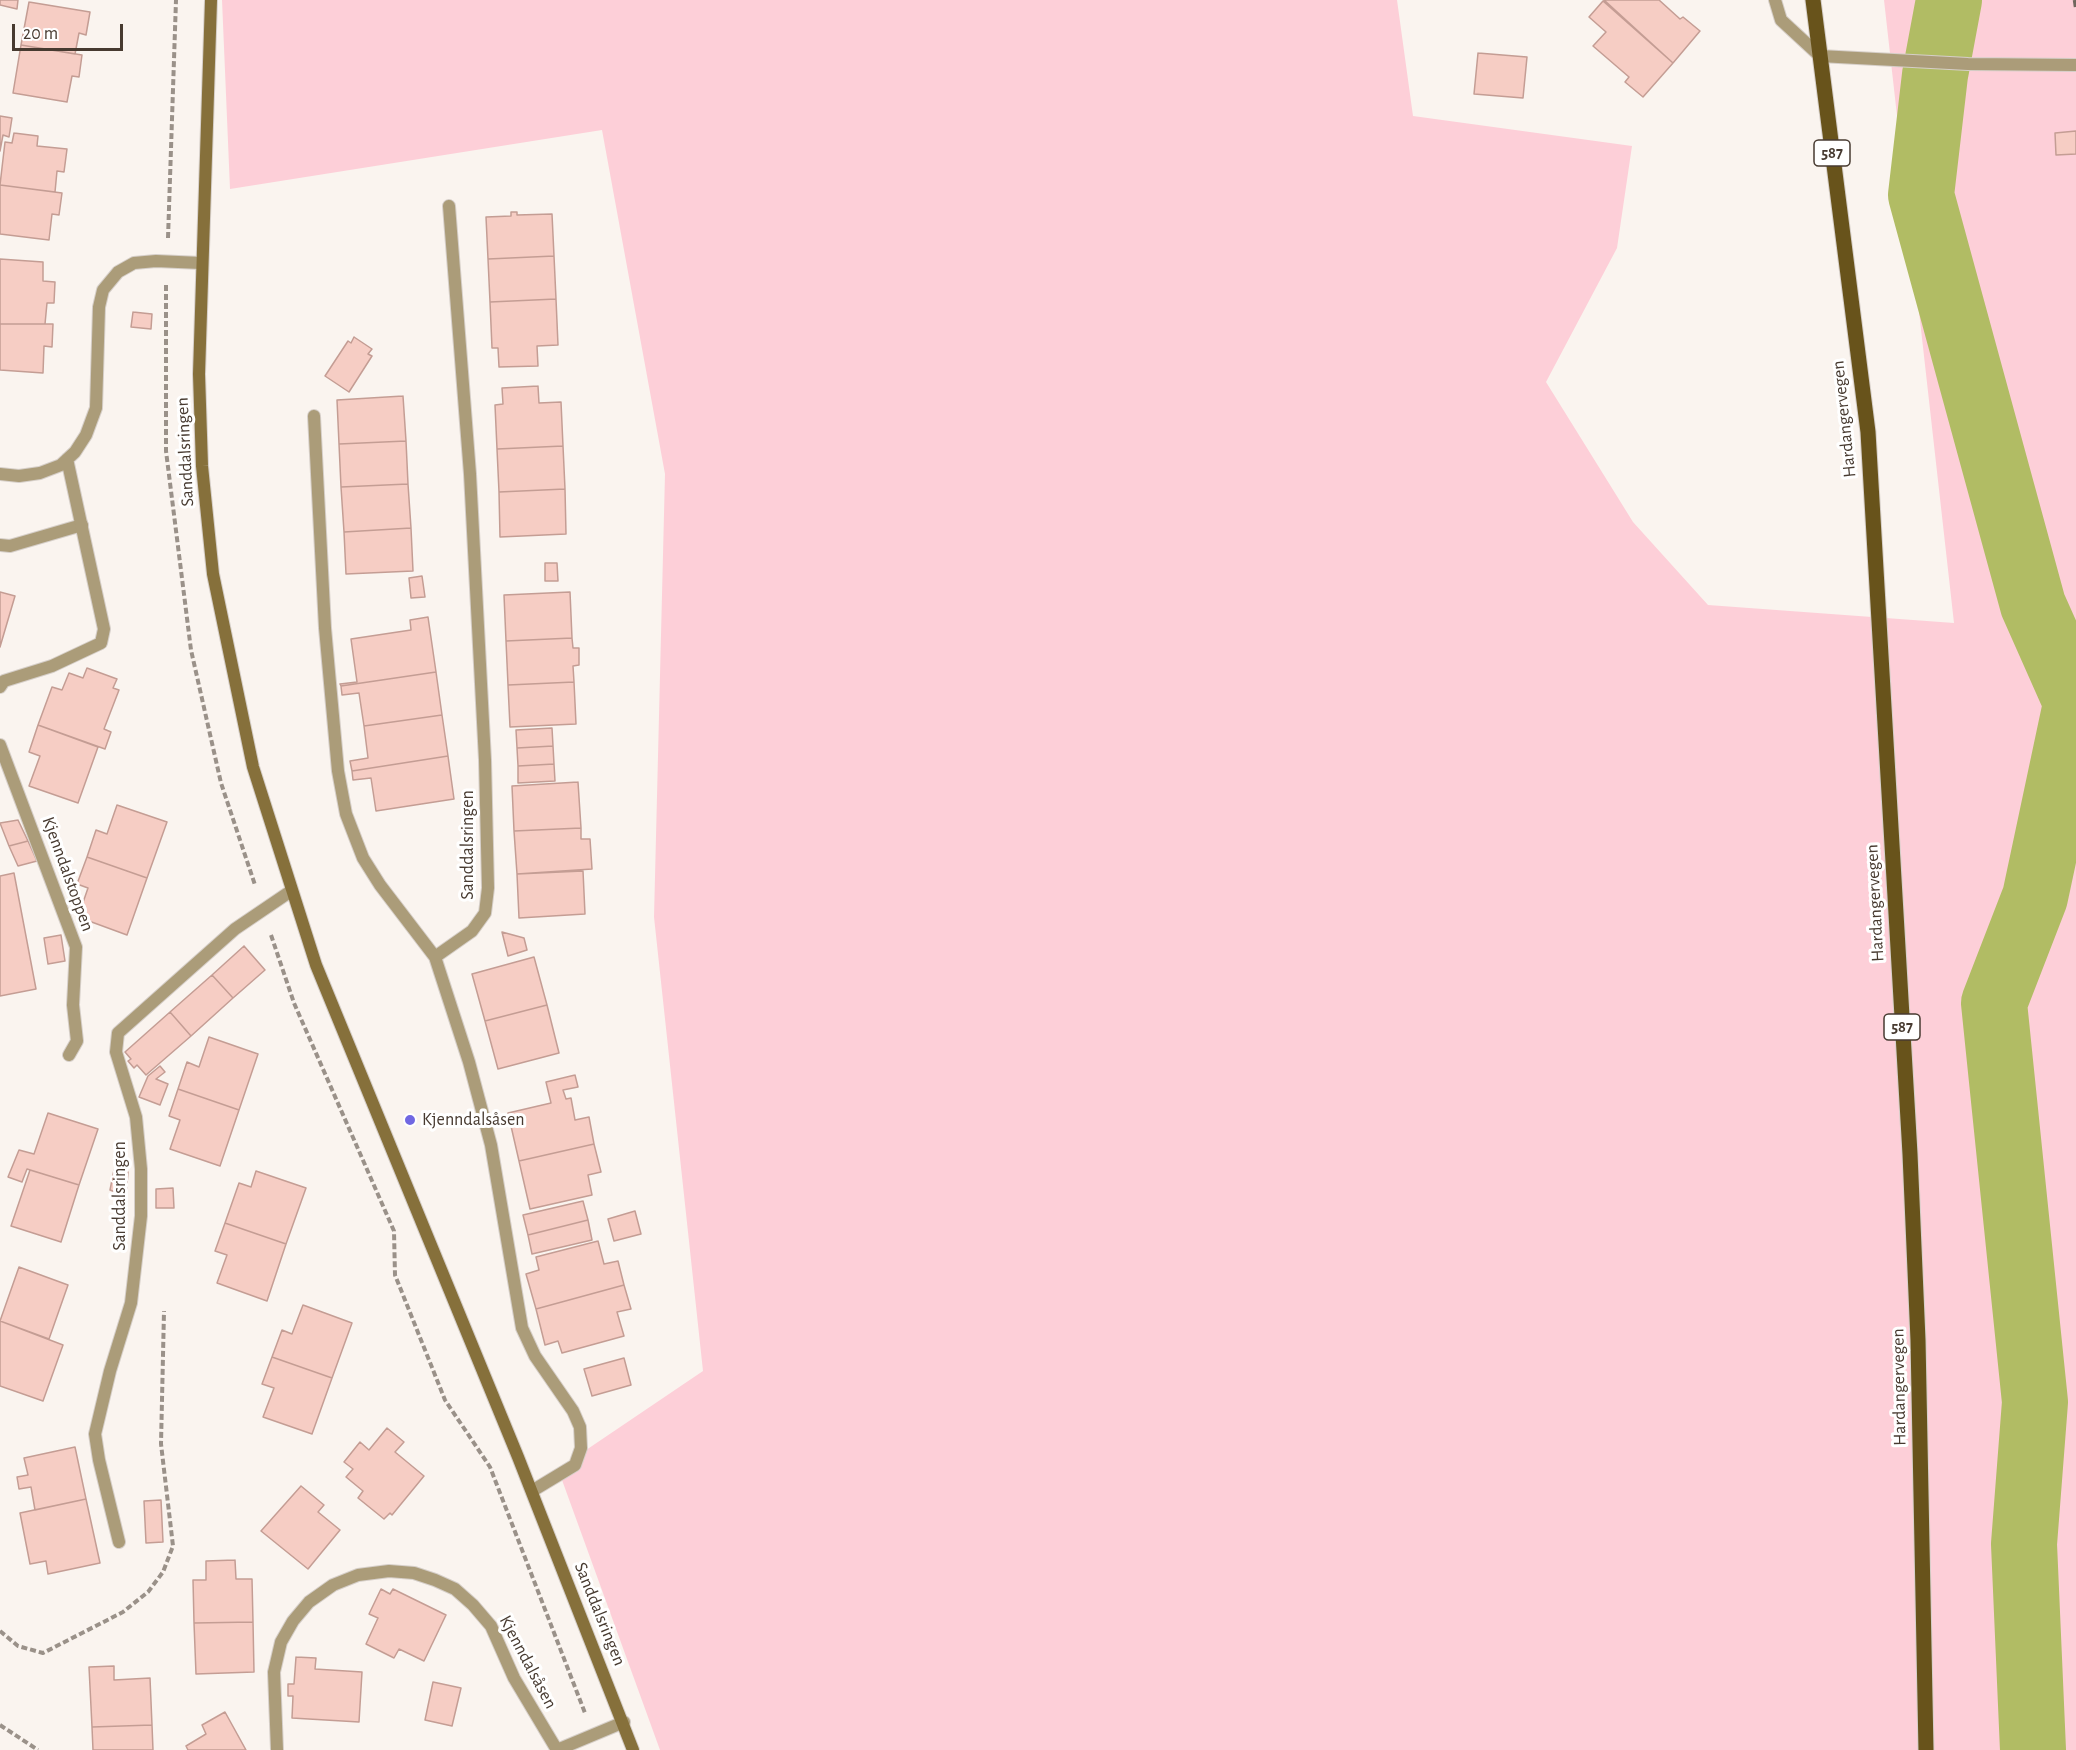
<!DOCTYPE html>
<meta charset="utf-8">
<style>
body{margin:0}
#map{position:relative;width:2076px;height:1750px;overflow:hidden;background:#faf4ef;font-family:"Alegreya Sans",sans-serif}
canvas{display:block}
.scale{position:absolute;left:12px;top:24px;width:111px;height:27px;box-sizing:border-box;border:3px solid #473a30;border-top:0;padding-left:8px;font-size:18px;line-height:21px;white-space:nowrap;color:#473a30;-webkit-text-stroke:4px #fff;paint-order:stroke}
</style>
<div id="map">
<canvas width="2076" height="1750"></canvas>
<div class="scale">20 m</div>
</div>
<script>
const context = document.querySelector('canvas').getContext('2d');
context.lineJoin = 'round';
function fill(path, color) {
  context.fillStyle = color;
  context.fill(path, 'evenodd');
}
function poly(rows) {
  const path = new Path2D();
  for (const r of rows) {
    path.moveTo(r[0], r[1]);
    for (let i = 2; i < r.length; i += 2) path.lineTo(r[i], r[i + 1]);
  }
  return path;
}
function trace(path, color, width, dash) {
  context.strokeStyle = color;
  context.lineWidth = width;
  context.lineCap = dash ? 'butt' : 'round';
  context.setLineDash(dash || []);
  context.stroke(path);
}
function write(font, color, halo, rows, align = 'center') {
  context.font = font + ' "Alegreya Sans",sans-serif';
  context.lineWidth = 6;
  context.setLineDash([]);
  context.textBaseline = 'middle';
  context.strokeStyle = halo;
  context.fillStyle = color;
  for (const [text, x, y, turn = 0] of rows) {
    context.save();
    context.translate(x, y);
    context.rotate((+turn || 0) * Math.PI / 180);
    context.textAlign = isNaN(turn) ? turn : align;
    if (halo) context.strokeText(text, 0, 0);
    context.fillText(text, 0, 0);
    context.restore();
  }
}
const green = poly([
 [222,0,1397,0,1413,116,1632,146,1617,248,1546,382,1633,522,1708,605,1954,623,1884,0,2076,0,2076,1750,660,1750,558,1469,703,1371,654,917,665,474,602,130,230,189]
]);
const river = poly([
 [1949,0,1935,75,1921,195,2033,605,2076,702],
 [2033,1750,2024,1544,2035,1402,1994,1003,2035,897,2076,704]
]);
const building = poly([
 [0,0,18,0,17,9,0,5,0,0],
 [1604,0,1659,0,1680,19,1683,17,1700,31,1673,63,1604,0],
 [1603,1,1673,63,1643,97,1625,82,1629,77,1593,46,1606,32,1589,17,1603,1],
 [29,2,90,12,86,35,79,33,75,54,21,45,29,2],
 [21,45,82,55,79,77,72,76,67,102,13,93,21,45],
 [1478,53,1527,57,1523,98,1474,94,1478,53],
 [0,116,12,118,9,137,3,135,0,151,0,116],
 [2076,131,2076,154,2056,155,2055,133,2076,131],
 [14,133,38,136,37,146,67,149,64,172,57,171,55,192,0,185,5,142,12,143,14,133],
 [0,185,62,193,59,215,52,214,49,240,0,234,0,185],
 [511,212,517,212,517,215,552,214,554,256,488,259,486,217,511,216,511,212],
 [554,256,556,299,490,302,488,259,554,256],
 [0,259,43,262,43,281,55,282,54,303,47,303,45,324,0,324,0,259],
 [556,299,558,345,537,346,538,366,499,367,498,348,492,348,490,302,556,299],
 [133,312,152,314,151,329,131,327,133,312],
 [0,324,53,324,52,347,44,346,43,373,0,370,0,324],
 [354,337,372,349,368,354,372,356,349,392,325,376,348,341,351,343,354,337],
 [538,386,539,403,561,402,563,446,497,449,495,405,503,404,502,388,538,386],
 [403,396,406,441,339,444,337,400,403,396],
 [406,441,408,484,341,487,339,444,406,441],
 [563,446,565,489,499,492,497,449,563,446],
 [408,484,411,528,344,532,341,487,408,484],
 [565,489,566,534,500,537,499,492,565,489],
 [411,528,413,571,346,574,344,532,411,528],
 [545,563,557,563,558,581,545,581,545,563],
 [422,576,425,597,411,598,409,578,422,576],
 [0,592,15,596,0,647,0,592],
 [570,592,572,638,506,641,504,595,570,592],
 [428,617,436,672,341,686,340,684,357,682,351,639,411,630,410,620,428,617],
 [572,638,573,648,579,648,579,665,573,666,574,682,508,685,506,641,572,638],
 [87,668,117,679,113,688,119,690,104,729,111,732,105,749,38,725,52,687,62,690,69,673,83,678,87,668],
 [436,672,442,715,364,726,359,693,342,695,341,686,436,672],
 [574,682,576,724,510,727,508,685,574,682],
 [442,715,448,756,352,771,350,761,368,758,364,726,442,715],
 [38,725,98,747,78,803,29,786,40,756,29,752,38,725],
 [552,728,553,746,517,748,516,730,552,728],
 [553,746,554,764,518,766,517,748,553,746],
 [448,756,454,799,376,811,371,778,353,780,352,771,448,756],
 [554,764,555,781,518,783,518,766,554,764],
 [578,782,581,828,514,831,512,786,578,782],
 [117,805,167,822,147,878,87,857,96,830,107,834,117,805],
 [18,820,28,841,9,846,0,823,18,820],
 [581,828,581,839,590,839,592,869,517,874,514,831,581,828],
 [28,841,37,861,18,866,9,846,28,841],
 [87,857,147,878,127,935,78,917,88,888,77,884,87,857],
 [583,871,585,914,519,918,517,874,583,871],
 [14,873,36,989,0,996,0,876,14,873],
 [502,932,524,938,527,950,508,956,502,932],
 [61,935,65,961,48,964,44,938,61,935],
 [244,946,265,970,233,998,212,975,244,946],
 [534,957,547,1005,485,1021,472,974,534,957],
 [212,975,233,998,191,1036,170,1012,212,975],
 [547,1005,559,1053,498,1069,485,1021,547,1005],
 [170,1012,191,1036,146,1075,137,1065,134,1068,128,1061,131,1059,125,1052,170,1012],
 [209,1037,258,1054,239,1110,178,1089,187,1062,199,1067,209,1037],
 [160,1066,165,1072,156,1079,168,1084,160,1105,139,1097,148,1076,160,1066],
 [575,1075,578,1087,563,1090,566,1099,571,1098,575,1120,589,1117,594,1144,519,1161,508,1113,551,1103,546,1082,575,1075],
 [178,1089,239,1110,220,1166,170,1149,180,1120,169,1116,178,1089],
 [48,1113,98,1129,79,1185,27,1169,22,1182,8,1177,19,1150,34,1154,48,1113],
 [594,1144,601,1172,588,1175,592,1195,530,1209,519,1161,594,1144],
 [30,1170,79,1185,61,1242,11,1226,30,1170],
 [114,1170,128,1172,126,1196,110,1190,114,1170],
 [256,1171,306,1188,286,1244,225,1223,239,1183,251,1187,256,1171],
 [173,1188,174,1208,156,1208,156,1189,173,1188],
 [583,1201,588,1220,528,1235,523,1215,583,1201],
 [635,1211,641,1234,614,1241,608,1219,635,1211],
 [588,1220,592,1240,532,1254,528,1235,588,1220],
 [225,1223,286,1244,267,1301,217,1283,227,1255,215,1251,225,1223],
 [598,1241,604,1264,618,1261,624,1285,536,1309,526,1274,539,1270,536,1257,598,1241],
 [19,1267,68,1285,49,1339,0,1321,19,1267],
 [624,1285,631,1309,617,1312,624,1336,562,1353,558,1341,545,1345,536,1309,624,1285],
 [303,1305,352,1323,332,1378,272,1357,282,1330,292,1334,303,1305],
 [0,1321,63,1345,43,1401,0,1386,0,1321],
 [272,1357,332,1378,312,1434,263,1417,274,1388,262,1384,272,1357],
 [624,1358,631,1385,592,1396,584,1369,624,1358],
 [387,1428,404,1442,395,1452,424,1476,392,1515,390,1513,384,1519,358,1498,363,1491,346,1477,353,1469,344,1462,360,1442,369,1450,387,1428],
 [75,1447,86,1499,35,1510,31,1487,19,1489,17,1477,28,1475,24,1458,75,1447],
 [301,1486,324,1505,318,1512,340,1530,308,1569,261,1531,301,1486],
 [86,1499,100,1563,48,1574,46,1561,30,1564,20,1513,86,1499],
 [161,1500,163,1542,146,1543,144,1501,161,1500],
 [235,1560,236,1579,252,1579,253,1622,194,1623,193,1580,206,1580,206,1561,235,1560],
 [381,1589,390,1594,393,1589,446,1615,424,1661,399,1649,394,1658,366,1644,378,1618,369,1614,381,1589],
 [253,1622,254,1672,196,1674,194,1623,253,1622],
 [296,1657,316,1658,315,1669,362,1672,359,1722,292,1718,293,1696,288,1696,288,1684,294,1684,296,1657],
 [114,1666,114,1680,150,1678,152,1725,92,1727,89,1667,114,1666],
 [433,1682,461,1688,452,1726,425,1720,433,1682],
 [225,1712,246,1750,188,1750,186,1746,206,1734,202,1725,225,1712],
 [152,1725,153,1750,93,1750,92,1727,152,1725]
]);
const path = poly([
 [168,238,176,0],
 [166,285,166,451,191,650,221,783,255,885],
 [271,935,294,1003,394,1231,395,1275,445,1400,490,1467,585,1713],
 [0,1631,18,1646,43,1653,123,1612,148,1592,163,1572,173,1546,161,1444,164,1311],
 [0,1725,38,1750]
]);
const lane = poly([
 [1820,56,1968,64,2076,65],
 [0,545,10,546,82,525]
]);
const street = poly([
 [1775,0,1781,20,1820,56],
 [314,416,325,628,338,771,346,814,363,858,380,885,435,957,469,1062,491,1145,522,1328,535,1356,573,1411,580,1427,581,1448,575,1465,532,1491],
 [0,474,19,476,40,473,61,465,75,452,86,435,96,408,99,307,103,290,118,272,134,263,156,261,201,263],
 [0,687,4,681,52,666,101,643,104,629,67,459],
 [0,745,76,947,73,1005,77,1041,69,1055],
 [435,957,472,931,485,913,488,888,485,760,470,474,449,206],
 [119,1542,99,1460,95,1434,110,1371,131,1303,141,1216,141,1169,136,1117,116,1052,118,1033,235,929,291,891],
 [277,1750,274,1672,281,1642,293,1621,309,1602,333,1585,358,1575,389,1571,414,1573,435,1580,455,1589,473,1605,491,1626,514,1678,557,1750,624,1722]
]);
const secondary = poly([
 [211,0,199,374,202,466,213,574,253,767,316,965,518,1457,633,1750]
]);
const primary = poly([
 [1813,0,1868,432,1910,1154,1918,1340,1926,1750]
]);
const rail = poly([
 [2075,0,2076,7]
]);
const markers = [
 [410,1120,6,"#7067e2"]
];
const shields = [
 [1832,153,36],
 [1902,1027,36]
];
const shieldNames = [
 ["587",1832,153],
 ["587",1902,1027]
];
const streetNames = [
 ["Hardangervegen",1844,419,-96],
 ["Sanddalsringen",185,452,-93],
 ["Sanddalsringen",468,845,-90],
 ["Kjenndalstoppen",68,874,70],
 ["Hardangervegen",1875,903,-93],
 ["Sanddalsringen",120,1196,-90],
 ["Hardangervegen",1899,1387,-91],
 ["Sanddalsringen",600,1614,68],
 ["Kjenndalsåsen",528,1662,62]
];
const poiNames = [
 ["Kjenndalsåsen",422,1120]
];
fill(green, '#fdcfd8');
trace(river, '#b1bc64', 66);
fill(building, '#f6cdc4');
trace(building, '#c49d94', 1.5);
trace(lane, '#d6cfc9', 14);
trace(street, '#d6cfc9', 14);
trace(secondary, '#d6cfc9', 14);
trace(primary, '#d6cfc9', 17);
trace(path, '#9a9189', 4, [6, 3]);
trace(lane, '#ab9c79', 12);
trace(street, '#ab9c79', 12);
trace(secondary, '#86703b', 12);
trace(primary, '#68531b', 15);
trace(rail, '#71665d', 4.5, [10, 10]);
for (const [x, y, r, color] of markers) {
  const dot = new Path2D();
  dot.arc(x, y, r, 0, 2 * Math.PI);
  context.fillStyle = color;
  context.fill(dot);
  trace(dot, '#fff', 2);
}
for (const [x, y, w] of shields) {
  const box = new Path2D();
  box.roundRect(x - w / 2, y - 13, w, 26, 4.5);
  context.fillStyle = '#fff';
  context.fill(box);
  trace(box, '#473a30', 1.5);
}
write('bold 16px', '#473a30', null, shieldNames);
write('18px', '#473a30', '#fff', streetNames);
write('18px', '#473a30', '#fff', poiNames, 'left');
</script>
